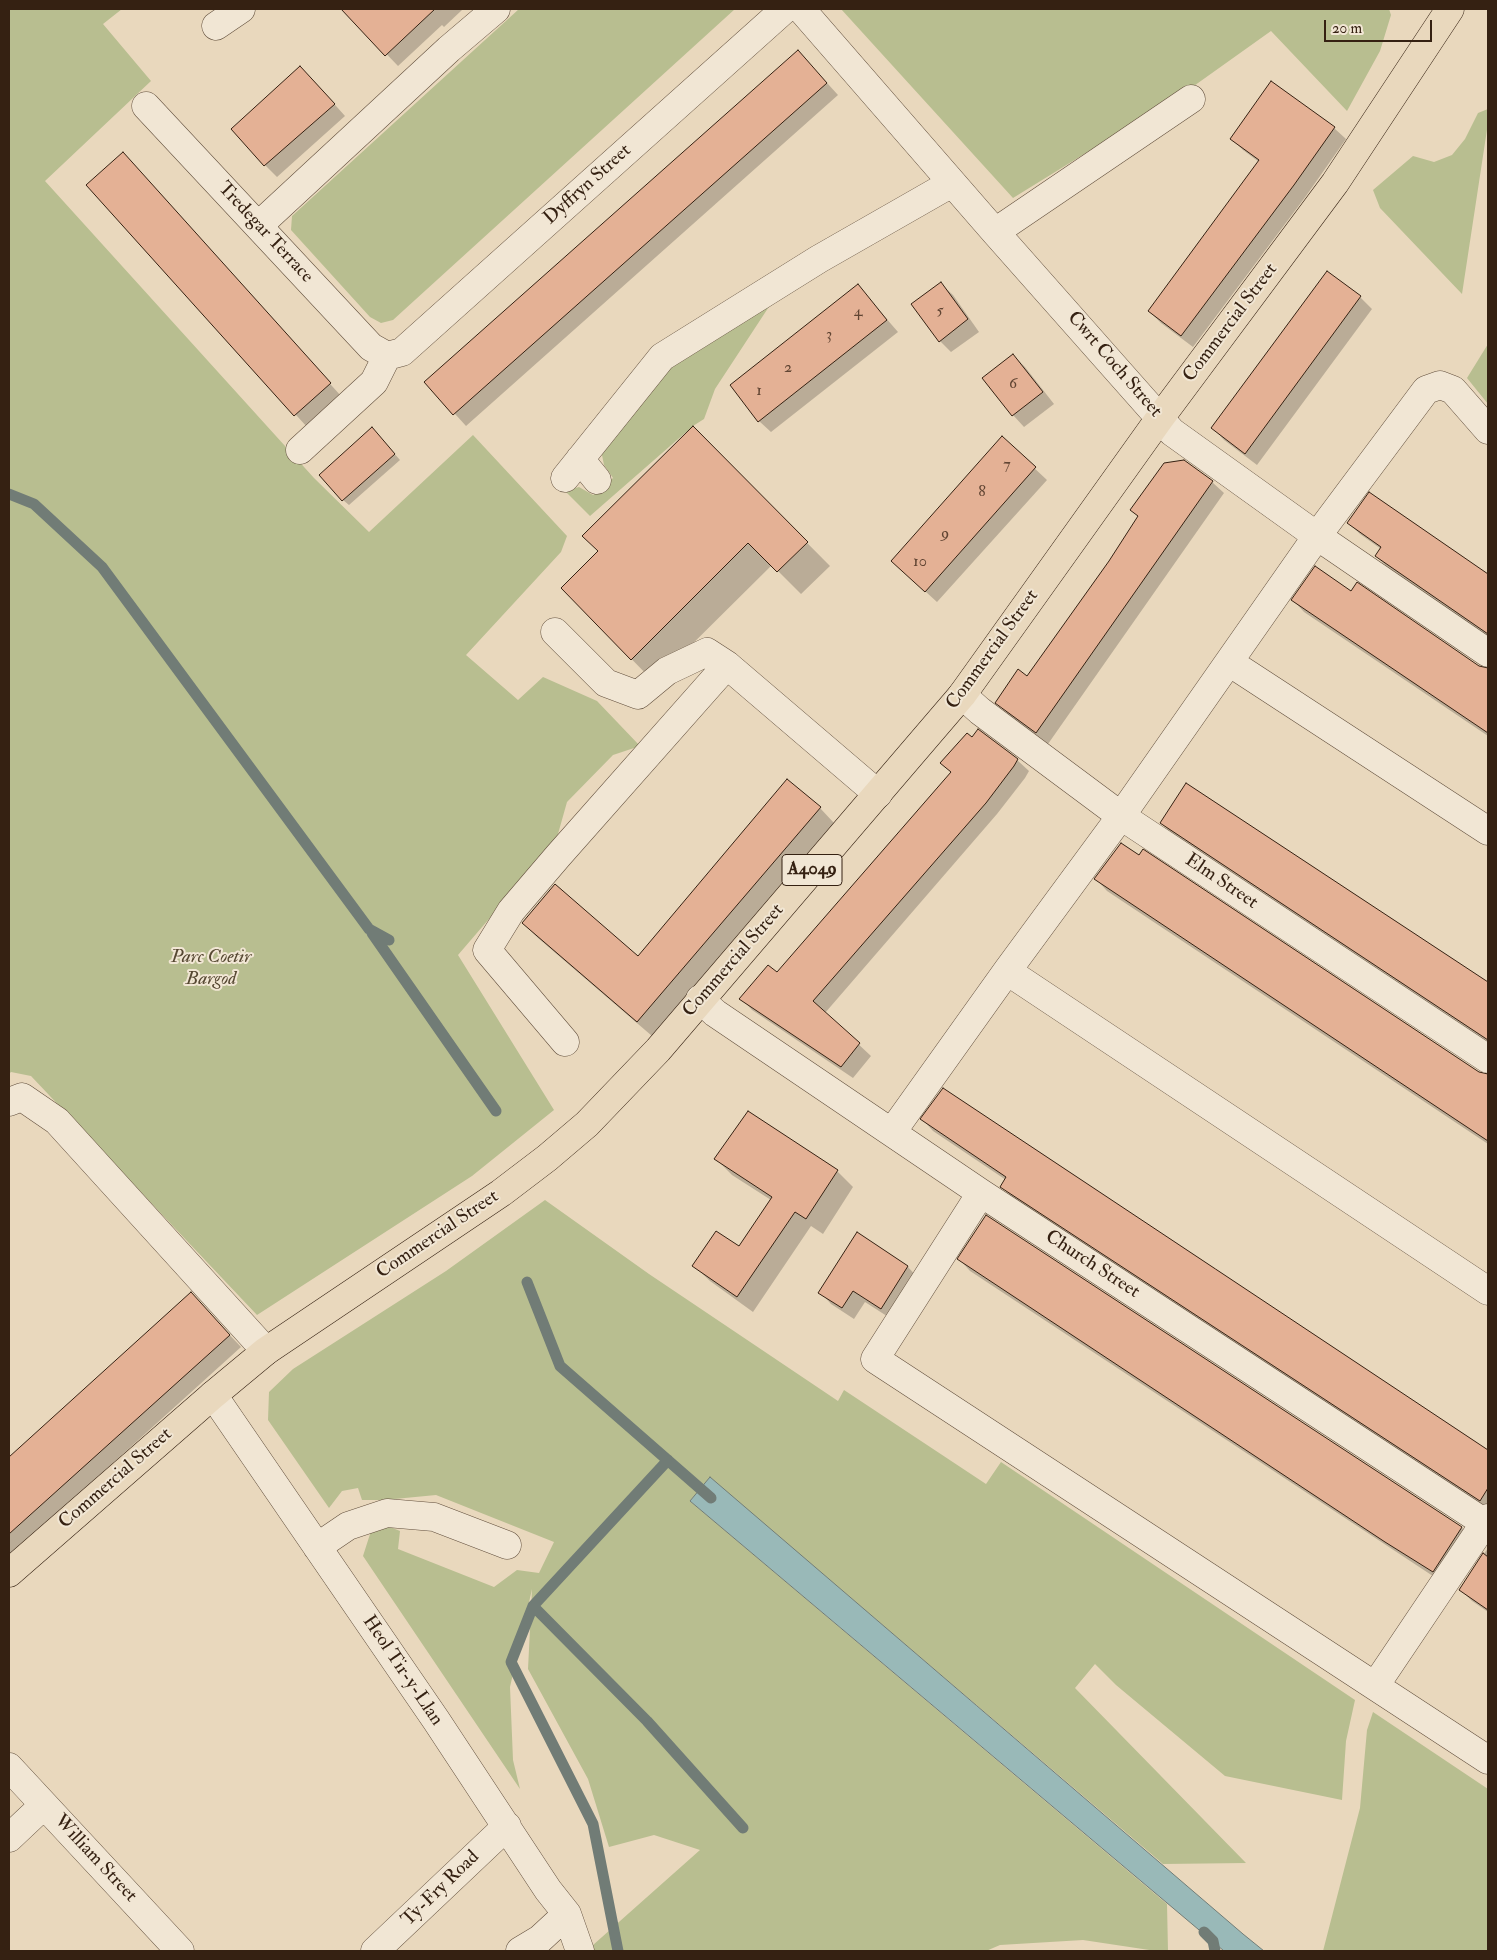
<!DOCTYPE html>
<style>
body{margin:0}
#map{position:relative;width:1497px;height:1960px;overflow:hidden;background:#e9d8bd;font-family:"IM FELL Double Pica",serif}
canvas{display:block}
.frame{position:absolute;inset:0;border:10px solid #352112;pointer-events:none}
.scale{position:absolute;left:1324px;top:20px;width:108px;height:22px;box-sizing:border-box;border:2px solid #352112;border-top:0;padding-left:6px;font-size:15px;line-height:18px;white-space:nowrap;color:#352112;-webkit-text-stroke:4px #f1e6d4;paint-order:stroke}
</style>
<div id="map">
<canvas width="1497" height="1960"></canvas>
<div class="frame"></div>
<div class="scale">20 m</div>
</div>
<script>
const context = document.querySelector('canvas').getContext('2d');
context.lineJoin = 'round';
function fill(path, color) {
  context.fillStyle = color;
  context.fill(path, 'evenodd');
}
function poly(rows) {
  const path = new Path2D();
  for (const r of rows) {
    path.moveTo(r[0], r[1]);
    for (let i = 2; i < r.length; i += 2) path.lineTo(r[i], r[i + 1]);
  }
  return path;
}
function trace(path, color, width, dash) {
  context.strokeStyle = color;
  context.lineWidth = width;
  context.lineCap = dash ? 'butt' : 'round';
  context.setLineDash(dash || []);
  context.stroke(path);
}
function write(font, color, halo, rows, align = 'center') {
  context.font = font + ' "IM FELL Double Pica",serif';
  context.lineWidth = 4;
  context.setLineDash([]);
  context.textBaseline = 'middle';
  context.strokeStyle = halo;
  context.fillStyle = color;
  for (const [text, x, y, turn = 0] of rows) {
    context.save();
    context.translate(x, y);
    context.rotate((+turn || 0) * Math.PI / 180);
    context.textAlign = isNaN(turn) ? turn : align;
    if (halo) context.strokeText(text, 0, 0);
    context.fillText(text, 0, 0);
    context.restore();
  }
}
const green = poly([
 [9,9,122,9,103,24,151,81,45,181,314,478,369,532,473,435,567,536,561,552,466,655,518,700,543,677,597,701,640,746,613,755,567,802,556,841,458,955,554,1110,472,1176,257,1315,31,1076,11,1072,9,1074],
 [519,9,735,9,393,320,381,323,370,317,291,230,292,216],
 [841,9,1389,9,1391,15,1380,51,1347,111,1271,31,1191,88,1013,198],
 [1488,109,1488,123,1462,294,1380,208,1373,190,1413,156,1434,162,1452,155,1465,139,1478,113],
 [774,299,715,389,704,419,693,426,590,516,565,491,579,487,593,495,613,478,604,465,601,450,668,368],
 [1488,344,1488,404,1467,378],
 [545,1200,649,1274,838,1401,844,1390,986,1484,1001,1462,1355,1700,1346,1741,1342,1800,1225,1776,1116,1685,1095,1664,1075,1688,1246,1863,1163,1864,710,1478,690,1501,1167,1904,1168,1951,1156,1951,1083,1940,1000,1945,986,1951,594,1951,593,1945,700,1850,654,1835,609,1847,588,1779,528,1669,532,1589,510,1687,513,1760,520,1789,363,1556,371,1531,385,1525,400,1531,398,1549,494,1587,517,1570,539,1573,554,1542,436,1495,384,1500,362,1500,358,1488,342,1491,329,1508,268,1420,269,1392,293,1369,446,1271],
 [1373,1712,1488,1789,1488,1951,1323,1951,1360,1808,1367,1730]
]);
const water = poly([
 [710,1477,1243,1934,1264,1951,1224,1951,690,1501,710,1477]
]);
const shadow = poly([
 [362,9,461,9,462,10,444,27,442,25,398,66,352,18],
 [798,51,838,95,466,426,426,382],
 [312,79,345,116,277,177,265,165],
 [1334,128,1346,139,1306,196,1193,347,1161,323,1149,311,1259,162,1243,150,1232,139],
 [134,166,341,396,307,427,87,185],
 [941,284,953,295,979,332,951,352,940,341],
 [858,286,898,332,771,432,759,421],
 [1360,297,1372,309,1257,465,1224,440,1213,428],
 [1013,355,1025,367,1054,404,1024,427,1013,415],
 [693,428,830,566,801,594,772,565,654,682,562,588,600,551],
 [377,434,400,460,349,505,343,500],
 [1002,438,1047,480,937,602,904,572],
 [1212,482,1224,493,1048,744,1009,715,997,703,1028,677,1110,562,1139,518,1132,510],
 [1369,494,1488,576,1488,637,1388,568,1376,556,1381,549,1360,534,1348,522],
 [1352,593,1479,667,1488,670,1488,736,1304,612,1293,600],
 [1017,760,1029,771,1025,778,997,814,825,1013,871,1056,853,1078,752,1010,741,998,777,974,952,773,942,763],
 [1187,784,1488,984,1488,1043,1173,835,1161,823],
 [820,808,834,823,652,1036,538,938,523,923,638,958],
 [1096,879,1479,1073,1488,1075,1488,1144,1107,891],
 [943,1089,1488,1452,1488,1509,1013,1198,1002,1187,1006,1180,933,1131,922,1119],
 [748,1112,837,1171,853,1187,823,1234,811,1226,753,1312,710,1281,694,1266,739,1248,771,1200,732,1175,716,1159],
 [986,1216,1462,1528,1474,1540,1442,1582,970,1271,959,1259],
 [857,1234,908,1267,919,1279,893,1320,865,1302,854,1319,831,1304,820,1292],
 [191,1294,241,1347,9,1557,9,1459],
 [1488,1548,1488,1612,1472,1601,1460,1589]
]);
const stream = poly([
 [9,494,34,504,102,567,369,929,389,940],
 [372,933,496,1111],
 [527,1282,560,1366,711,1498],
 [533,1606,647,1721,743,1828],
 [1204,1932,1213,1941,1215,1951],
 [618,1951,593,1824,511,1662,533,1606,668,1460]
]);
const building = poly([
 [341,9,435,9,385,56,341,9],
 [798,50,827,83,453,415,424,382,798,50],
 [300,66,335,104,264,166,231,129,300,66],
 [1271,81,1335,127,1294,185,1181,336,1148,311,1259,160,1230,139,1271,81],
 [123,152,331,383,294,416,86,185,123,152],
 [1327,271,1361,296,1245,454,1211,428,1327,271],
 [941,282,968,319,939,342,911,304,941,282],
 [858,284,887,320,758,422,730,385,858,284],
 [1013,354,1043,392,1012,416,982,378,1013,354],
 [693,426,808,542,777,572,748,543,631,660,561,588,598,551,582,536,693,426],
 [372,427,395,454,342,501,319,475,372,427],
 [1002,436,1036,467,925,592,891,561,1002,436],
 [1184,460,1213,481,1036,733,995,703,1018,669,1027,676,1109,561,1138,516,1130,510,1164,463,1184,460],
 [1369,492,1488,574,1488,634,1375,556,1381,547,1347,523,1369,492],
 [1315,566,1351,591,1357,582,1479,666,1488,668,1488,733,1291,600,1315,566],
 [978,729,1018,759,1014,766,986,803,813,1001,860,1043,841,1067,739,999,768,965,777,972,951,772,940,763,967,733,972,737,978,729],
 [787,779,821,807,637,1022,522,923,555,884,638,956,787,779],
 [1186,783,1488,982,1488,1040,1160,823,1186,783],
 [1121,843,1139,855,1143,849,1479,1072,1488,1074,1488,1141,1094,879,1121,843],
 [943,1088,1488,1450,1488,1488,1480,1501,1000,1187,1006,1177,920,1119,943,1088],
 [748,1111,838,1170,806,1219,795,1212,737,1297,692,1266,716,1231,739,1246,772,1197,714,1159,748,1111],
 [986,1215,1462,1527,1433,1572,1385,1542,957,1259,986,1215],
 [857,1232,908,1266,881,1309,853,1291,842,1308,818,1293,857,1232],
 [191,1292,230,1335,9,1534,9,1457,191,1292],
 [1483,1553,1488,1557,1488,1610,1459,1590,1483,1553]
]);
const minor = poly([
 [801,9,995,232,1172,432,1317,536,1488,653],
 [216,26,241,9],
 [146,106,371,347,387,356],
 [258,226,449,49,496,9],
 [995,232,1191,99],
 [387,356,402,352,785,9],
 [300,450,374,382,387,356],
 [580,459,597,480],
 [565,478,662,357,819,259,952,183],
 [555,632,606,683,638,695,667,671,707,652,727,665,878,794],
 [1229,662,1488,831],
 [962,695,980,711,1121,816,1488,1059],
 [1007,971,1488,1291],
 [700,999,715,1013,981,1193,1488,1525],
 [565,1042,487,950,511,911,558,856,727,665],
 [9,1102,22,1097,57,1121,266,1351],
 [892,1132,1007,971,1121,816,1317,536,1426,390,1440,385,1453,390,1488,430],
 [981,1193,875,1359,1488,1760],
 [213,1395,436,1720,548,1890,567,1914,580,1951],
 [317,1547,348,1526,387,1513,434,1517,507,1545],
 [1375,1686,1488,1518],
 [9,1767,180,1951],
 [9,1838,44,1805],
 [375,1951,507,1826],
 [520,1951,540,1939,567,1914]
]);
const major = poly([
 [9,1573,213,1395,266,1351,501,1193,547,1158,587,1124,658,1050,962,695,1160,418,1335,183,1450,9]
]);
const numberNames = [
 ["5",940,312],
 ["4",858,313],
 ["3",829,336],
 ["2",788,369],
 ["6",1013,385],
 ["1",759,392],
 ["7",1007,466],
 ["8",982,493],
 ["9",945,535],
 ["10",920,563]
];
const shields = [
 [812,870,60]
];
const shieldNames = [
 ["A4049",812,870]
];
const streetNames = [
 ["Dyffryn Street",588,185,-42],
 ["Tredegar Terrace",265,233,47],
 ["Commercial Street",1231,323,-53],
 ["Cwrt Coch Street",1114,365,49],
 ["Commercial Street",993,650,-54],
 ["Elm Street",1221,882,34],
 ["Commercial Street",734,961,-49],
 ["Commercial Street",438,1235,-34],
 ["Church Street",1092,1265,33],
 ["Commercial Street",116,1479,-41],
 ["Heol Tir-y-Llan",402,1671,56],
 ["William Street",95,1859,47],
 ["Ty-Fry Road",441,1889,-44]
];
const parkNames = [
 ["Parc Coetir",211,958],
 ["Bargod",211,980]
];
fill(green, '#b8be90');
fill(water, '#99b9b8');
trace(water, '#717c76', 1);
fill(shadow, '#0003');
trace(stream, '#717c76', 11);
fill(building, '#e4b195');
trace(building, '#352112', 1);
trace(minor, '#624f3d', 29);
trace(major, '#352112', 29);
trace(minor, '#f1e6d4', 28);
trace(major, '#e9d8bd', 28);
write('16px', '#614533', null, numberNames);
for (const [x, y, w] of shields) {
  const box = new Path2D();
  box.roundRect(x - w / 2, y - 15.5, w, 31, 4);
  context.fillStyle = '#f1e6d4';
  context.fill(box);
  trace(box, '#352112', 1);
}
write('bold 18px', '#352112', null, shieldNames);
write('19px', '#352112', '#f1e6d4', streetNames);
write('italic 19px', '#564832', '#f1e6d4', parkNames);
</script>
